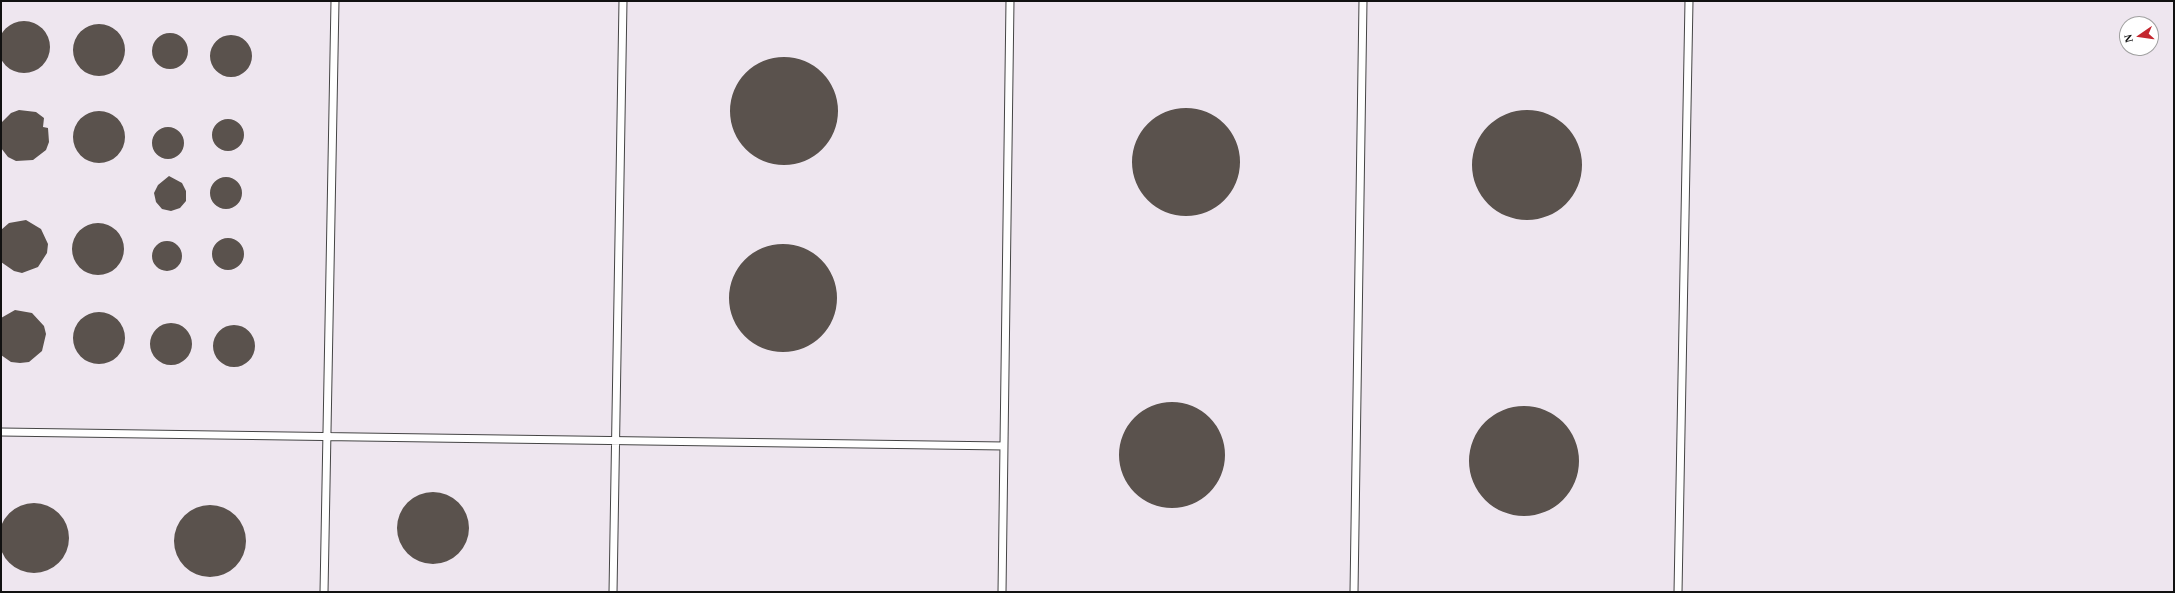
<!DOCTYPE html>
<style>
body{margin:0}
#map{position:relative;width:2175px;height:593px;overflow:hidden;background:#fffdf5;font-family:"Times New Roman",serif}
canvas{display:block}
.frame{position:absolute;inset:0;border:2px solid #111;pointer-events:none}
.north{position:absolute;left:2119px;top:16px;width:40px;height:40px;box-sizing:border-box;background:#fff;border:1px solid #a0a0a0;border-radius:50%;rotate:257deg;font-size:11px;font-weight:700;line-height:16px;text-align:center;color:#111}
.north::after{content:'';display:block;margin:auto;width:14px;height:18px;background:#c4262e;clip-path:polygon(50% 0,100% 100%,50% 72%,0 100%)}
</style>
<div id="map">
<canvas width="2175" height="593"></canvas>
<div class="frame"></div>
<div class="north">N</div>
</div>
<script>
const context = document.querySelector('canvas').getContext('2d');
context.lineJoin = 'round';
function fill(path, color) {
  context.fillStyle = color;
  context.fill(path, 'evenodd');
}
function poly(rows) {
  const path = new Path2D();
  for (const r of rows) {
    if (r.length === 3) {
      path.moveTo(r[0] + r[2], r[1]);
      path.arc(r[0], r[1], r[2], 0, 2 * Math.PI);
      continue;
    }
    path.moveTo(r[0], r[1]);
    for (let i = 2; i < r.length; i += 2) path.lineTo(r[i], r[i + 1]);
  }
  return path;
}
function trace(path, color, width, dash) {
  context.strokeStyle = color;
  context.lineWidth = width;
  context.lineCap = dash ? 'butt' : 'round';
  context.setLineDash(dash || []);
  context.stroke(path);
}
const industrial = poly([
 [1,1,2174,1,2174,592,1,592],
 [2127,24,2151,24,2151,48,2127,48]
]);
const building = poly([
 [24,47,26],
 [99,50,26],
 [170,51,18],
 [231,56,21],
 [784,111,54],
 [1186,162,54],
 [19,110,36,112,44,118,43,127,48,128,49,142,46,150,33,160,16,161,8,157,1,148,1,123,11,113],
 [1527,165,55],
 [99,137,26],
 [228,135,16],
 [168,143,16],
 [169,176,182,183,186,191,186,201,180,208,171,211,162,209,156,202,154,193,158,185],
 [226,193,16],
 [26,220,41,229,48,244,47,253,38,267,22,273,14,271,1,262,1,230,9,223],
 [98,249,26],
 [228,254,16],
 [167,256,15],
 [783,298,54],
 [15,310,32,313,44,326,46,334,42,351,29,362,20,363,11,362,1,355,1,318],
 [99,338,26],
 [171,344,21],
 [234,346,21],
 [1172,455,53],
 [1524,461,55],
 [433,528,36],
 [34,538,35],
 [210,541,36]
]);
const service = poly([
 [1,432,1004,446],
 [324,592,335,1],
 [613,592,623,1],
 [1002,592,1010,1],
 [1354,592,1363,1],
 [1678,592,1689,1]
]);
fill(industrial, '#eee6ef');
fill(building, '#5a524d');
trace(service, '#444', 9);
trace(service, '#fff', 7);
</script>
